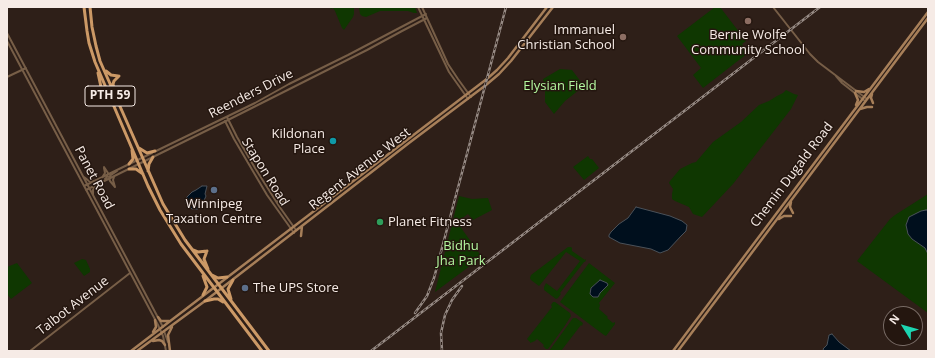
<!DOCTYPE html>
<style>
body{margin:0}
#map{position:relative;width:935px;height:358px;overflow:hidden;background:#2e1f18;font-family:"Open Sans",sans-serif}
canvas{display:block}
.frame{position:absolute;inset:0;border:8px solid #f6ebe6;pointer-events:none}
.north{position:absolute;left:883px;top:306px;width:40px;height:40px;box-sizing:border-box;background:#24160f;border:1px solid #786b65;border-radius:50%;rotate:307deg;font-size:11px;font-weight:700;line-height:16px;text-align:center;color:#f6ebe6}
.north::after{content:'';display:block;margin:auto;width:14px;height:18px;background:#1cd5b1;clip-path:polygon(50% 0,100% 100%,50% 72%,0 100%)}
</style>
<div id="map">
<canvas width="935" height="358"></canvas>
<div class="frame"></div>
<div class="north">N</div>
</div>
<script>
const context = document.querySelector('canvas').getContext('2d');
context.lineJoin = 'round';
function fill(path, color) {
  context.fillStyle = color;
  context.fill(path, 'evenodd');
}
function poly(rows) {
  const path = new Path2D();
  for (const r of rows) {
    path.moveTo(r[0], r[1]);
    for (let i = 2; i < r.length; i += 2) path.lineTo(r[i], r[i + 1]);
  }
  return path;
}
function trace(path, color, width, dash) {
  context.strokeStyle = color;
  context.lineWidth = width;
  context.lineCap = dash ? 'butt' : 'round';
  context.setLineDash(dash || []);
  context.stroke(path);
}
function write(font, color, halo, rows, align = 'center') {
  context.font = font + ' "Open Sans",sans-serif';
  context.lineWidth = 3;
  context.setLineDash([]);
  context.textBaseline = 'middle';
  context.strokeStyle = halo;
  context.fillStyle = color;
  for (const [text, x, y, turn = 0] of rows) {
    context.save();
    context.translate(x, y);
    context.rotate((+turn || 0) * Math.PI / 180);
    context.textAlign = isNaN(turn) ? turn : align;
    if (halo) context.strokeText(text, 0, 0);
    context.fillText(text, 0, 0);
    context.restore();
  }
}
const green = poly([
 [329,7,354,7,354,14,353,17,344,30,342,28,335,11,333,8,331,9],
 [359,7,415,7,417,13,414,13,408,11,380,11,366,17,362,16,360,14],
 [715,7,720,7,746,41,742,44,748,53,703,88,693,75,701,68,677,36],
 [560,69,572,70,584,86,565,101,554,114,545,102,545,89,543,79],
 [786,90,794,94,798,95,791,109,733,184,702,217,693,214,689,207,675,201,672,199,672,194,673,189,669,183,670,181,680,169,692,163,696,162,713,142,741,122,759,105,769,101,777,96,783,93],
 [588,156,590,159,592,159,599,168,584,180,573,167],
 [928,194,928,313,857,261,890,219,895,215],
 [459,196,472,199,488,198,492,210,473,220,468,214,461,219,459,225,482,257,435,292],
 [568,247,571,247,572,248,572,251,585,260,586,259,586,260,585,262,584,262,560,293,561,294,558,298,556,299,544,290,544,287,546,283,557,291,580,261,566,252,540,285,539,286,531,280,530,278,531,275],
 [82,259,86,260,90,269,90,272,84,276,74,263],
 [17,263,32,283,11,299,7,294,7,267],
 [589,263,615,283,599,303,600,305,599,309,608,317,607,318,613,323,615,322,615,324,606,336,604,335,560,302],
 [553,302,555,302,570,313,571,316,564,327,548,349,546,349,543,346,544,345,537,339,535,341,530,343,530,342,527,339,552,307,551,305],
 [573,318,576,318,583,323,582,326,581,325,561,351,549,351]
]);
const water = poly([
 [202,186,207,186,205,194,206,196,202,205,198,209,192,209,186,204,185,199,192,192,196,190,202,186],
 [636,207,670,216,682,221,687,225,686,231,681,236,668,250,660,253,651,249,620,243,609,237,609,235,611,232,619,224,628,218,636,207],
 [926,210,928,210,928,254,925,248,912,239,908,234,906,225,909,217,921,211,926,210],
 [600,280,607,283,608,285,600,293,598,297,593,297,590,294,591,288,600,280],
 [832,334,839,342,851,351,824,351,823,349,827,345,829,335,832,334]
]);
const tertiary = poly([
 [418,7,449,72,468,99],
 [422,7,448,64,458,79,471,97],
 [773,7,810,54,818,62,867,99],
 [7,33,163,327],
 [7,41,158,325,163,336,166,351],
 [836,76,842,83,865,101],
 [7,77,26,68],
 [227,117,237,137,255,168,279,206,296,230],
 [225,121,234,139,254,173,267,195,294,233],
 [156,151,255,103,289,84,348,55,426,14],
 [104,167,108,173,107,177,105,179],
 [103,176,105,173,104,168],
 [84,177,89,181,93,181],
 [114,177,113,180,115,187],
 [84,186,152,153],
 [115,187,110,181,109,177,111,175,117,171],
 [86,190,228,120,367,50,402,31,427,18],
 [93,195,93,190,95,186],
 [277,201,282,202,285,201],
 [164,331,168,342],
 [30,351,130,273]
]);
const secondary = poly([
 [856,91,864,92,869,89],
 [855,93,858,100,856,105],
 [872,94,871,98,873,103],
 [860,109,867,107,872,107],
 [791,202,790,207,793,213],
 [779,219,784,216,791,216],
 [301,236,302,226],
 [158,317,161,321,169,321],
 [153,332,156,327,155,320],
 [153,341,159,340,162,341,165,345],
 [131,351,488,78,497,70,508,58,547,7],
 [137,351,205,301,409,143,486,85,499,74,511,61,553,7],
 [170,351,168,335,172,327],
 [673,351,928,12],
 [678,351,928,18]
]);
const primary = poly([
 [84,7,87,31,89,43,95,62,148,186,160,210,181,244,262,351],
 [90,7,92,27,96,46,100,61,163,204,185,240,269,351],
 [106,71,111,75,118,76],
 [114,89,113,84,114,81,119,76],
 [95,94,99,91,101,87,98,73],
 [95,94,103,94,107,96,110,99],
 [139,148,147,153,155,151],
 [129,164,133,159,132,150],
 [129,169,136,169,143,174],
 [148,171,149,164,153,157],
 [193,250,198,252,207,251],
 [207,251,204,259,208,269],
 [212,275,218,278,227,277],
 [203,276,207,287,203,295],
 [231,299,228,289,233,280],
 [205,301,214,299,218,299,223,302]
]);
const rail = poly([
 [415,313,427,296,434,278,506,7],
 [371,351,820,7],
 [442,351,441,333,445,315,452,300,462,286]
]);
const markers = [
 [748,21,4,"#8d6e63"],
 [623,37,4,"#8d6e63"],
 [333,141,4,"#0f9aa8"],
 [214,190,4,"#5c6f8a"],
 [380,222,4,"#2e9e5b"],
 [245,288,4,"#5c6f8a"]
];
const shields = [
 [110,96,50]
];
const shieldNames = [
 ["PTH 59",110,96]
];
const poiNames = [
 ["Immanuel",615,30],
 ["Christian School",615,45],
 ["Bernie Wolfe",748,35,"center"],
 ["Community School",748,50,"center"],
 ["Kildonan",325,134],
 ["Place",325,149],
 ["Winnipeg",214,204,"center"],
 ["Taxation Centre",214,219,"center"],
 ["Planet Fitness",388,222,"left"],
 ["The UPS Store",253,288,"left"]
];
const parkNames = [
 ["Elysian Field",560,86],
 ["Bidhu",461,246],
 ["Jha Park",461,261]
];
const streetNames = [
 ["Reenders Drive",251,94,-27],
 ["Regent Avenue West",360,169,-38],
 ["Stapon Road",265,172,58],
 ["Chemin Dugald Road",792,175,-53],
 ["Panet Road",94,178,62],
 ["Talbot Avenue",73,306,-38]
];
fill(green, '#0f3701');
fill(water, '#000f1d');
trace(water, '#4a5159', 1);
trace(tertiary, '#775e47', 2);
trace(secondary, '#a77f59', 2.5);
trace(primary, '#c96', 3);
trace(rail, '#978b85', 2.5);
trace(rail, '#24160f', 1, [3]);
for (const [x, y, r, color] of markers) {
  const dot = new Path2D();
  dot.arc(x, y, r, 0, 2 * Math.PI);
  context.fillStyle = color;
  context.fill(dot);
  trace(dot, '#24160f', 1.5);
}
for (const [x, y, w] of shields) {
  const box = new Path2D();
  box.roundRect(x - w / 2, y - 10, w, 20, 3);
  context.fillStyle = '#24160f';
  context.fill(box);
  trace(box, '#f6ebe6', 1);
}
write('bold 12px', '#f6ebe6', null, shieldNames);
write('13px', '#f6ebe6', '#24160f', poiNames, 'right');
write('13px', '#b4f9a0', '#24160f', parkNames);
write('13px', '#f6ebe6', '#24160f', streetNames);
</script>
